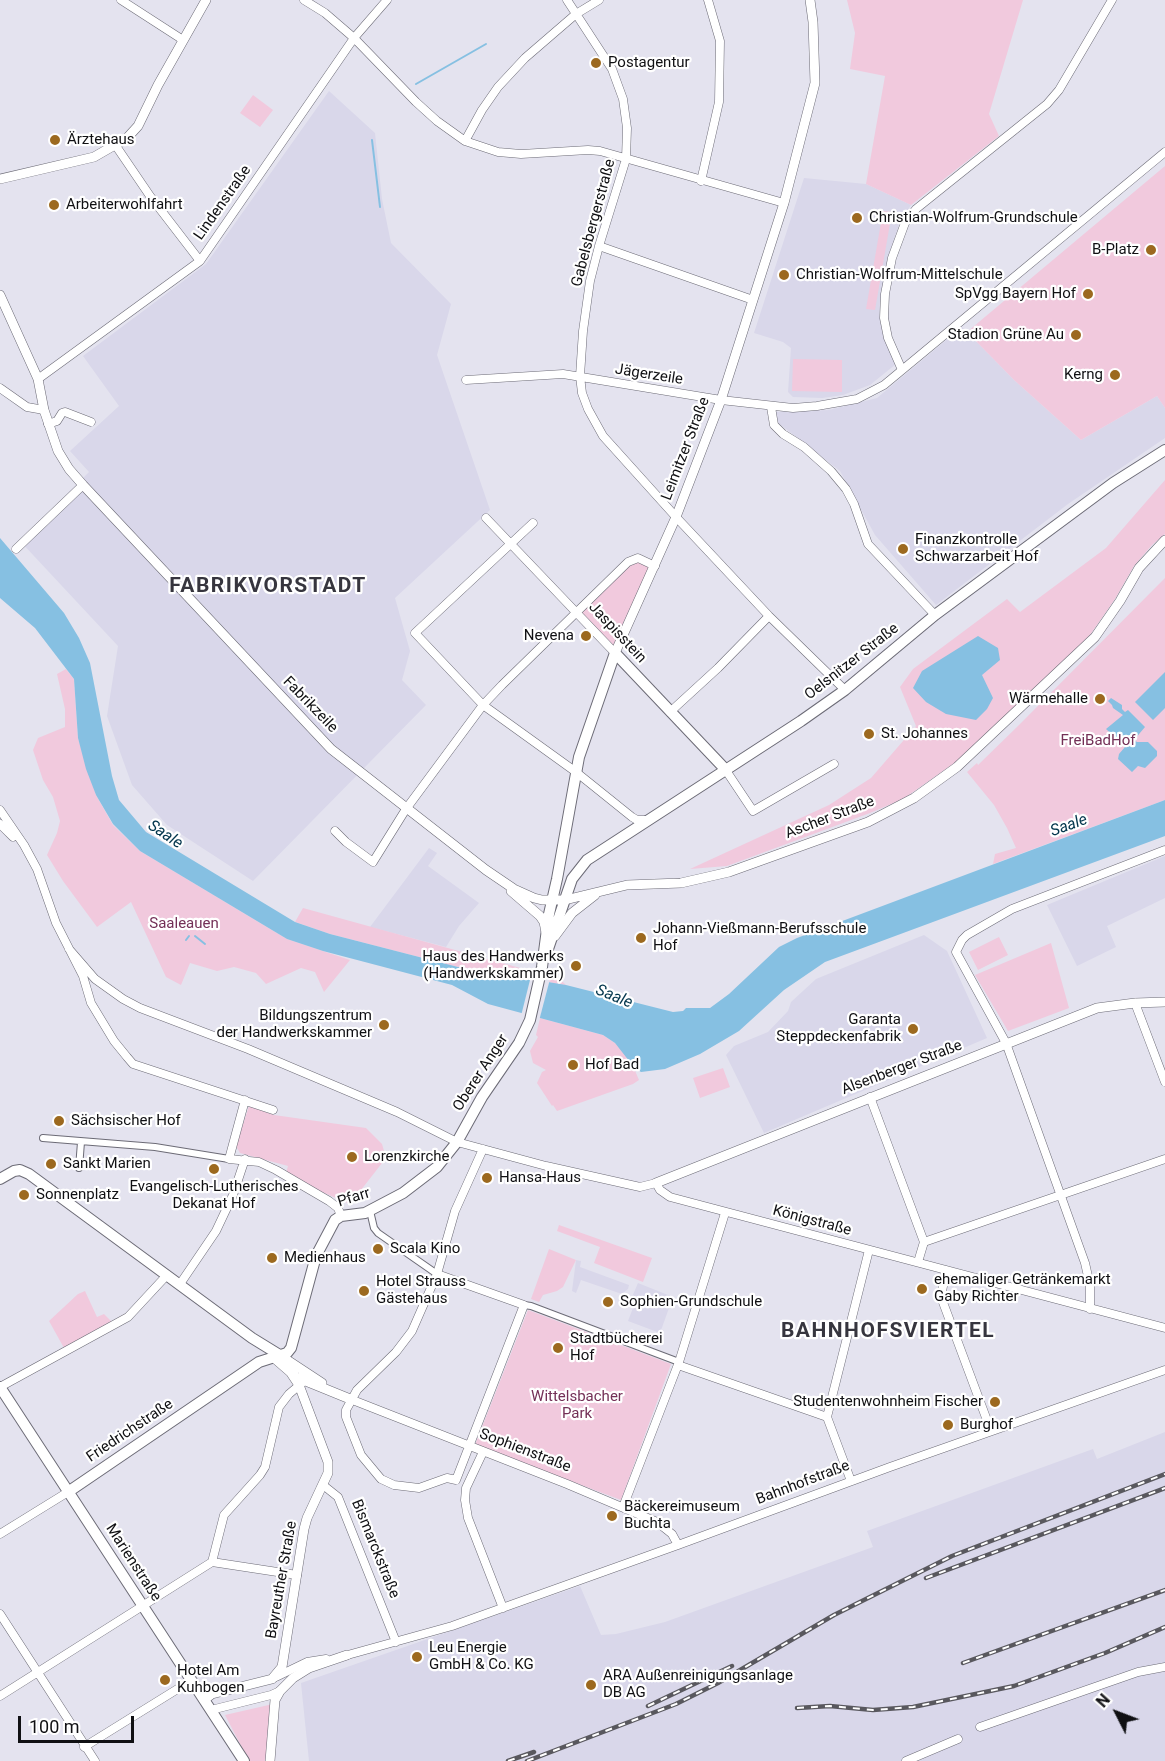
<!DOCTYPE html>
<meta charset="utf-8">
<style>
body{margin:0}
#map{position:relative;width:1165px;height:1761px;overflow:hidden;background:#e4e3ef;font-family:Roboto,sans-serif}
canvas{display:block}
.north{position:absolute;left:1087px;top:1683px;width:60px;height:60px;-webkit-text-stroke:4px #fff;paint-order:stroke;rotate:312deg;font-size:16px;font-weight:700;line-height:24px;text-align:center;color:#101013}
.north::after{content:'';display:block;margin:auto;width:21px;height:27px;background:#101013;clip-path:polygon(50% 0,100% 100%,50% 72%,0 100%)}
.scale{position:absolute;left:18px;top:1716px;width:116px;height:27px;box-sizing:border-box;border:3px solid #101013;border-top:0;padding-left:8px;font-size:18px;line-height:21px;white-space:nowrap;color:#101013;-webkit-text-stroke:4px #fff;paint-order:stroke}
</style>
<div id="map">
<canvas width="1165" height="1761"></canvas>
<div class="north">N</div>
<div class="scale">100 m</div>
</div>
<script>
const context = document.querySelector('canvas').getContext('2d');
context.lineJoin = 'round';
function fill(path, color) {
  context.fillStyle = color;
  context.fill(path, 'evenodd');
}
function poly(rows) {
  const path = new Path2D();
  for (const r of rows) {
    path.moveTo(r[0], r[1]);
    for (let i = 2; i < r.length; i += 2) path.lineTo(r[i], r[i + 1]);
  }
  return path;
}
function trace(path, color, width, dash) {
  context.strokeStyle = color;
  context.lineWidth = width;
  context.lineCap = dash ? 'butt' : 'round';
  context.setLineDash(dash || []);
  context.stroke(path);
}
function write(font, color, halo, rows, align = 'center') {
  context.font = font + ' Roboto,sans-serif';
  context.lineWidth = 4.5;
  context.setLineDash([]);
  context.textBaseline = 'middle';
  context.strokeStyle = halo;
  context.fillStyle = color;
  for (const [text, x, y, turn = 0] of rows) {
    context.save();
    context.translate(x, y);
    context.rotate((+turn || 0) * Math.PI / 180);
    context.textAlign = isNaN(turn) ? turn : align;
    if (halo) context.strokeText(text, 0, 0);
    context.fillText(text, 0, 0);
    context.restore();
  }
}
const built = poly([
 [329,91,375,133,382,199,391,243,451,304,437,355,490,510,395,598,410,651,402,680,426,705,253,881,167,825,132,785,107,716,118,646,20,541,89,472,70,451,119,406,83,356,206,264],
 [804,178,866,184,911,205,900,222,889,254,881,296,879,316,884,338,896,364,870,385,843,395,822,398,793,397,788,392,791,348,783,342,754,333],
 [962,327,1014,380,1081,440,1157,396,1165,408,1165,438,1068,504,936,605,875,535,840,471,777,422,775,412,829,410,877,398],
 [429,848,437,853,428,866,479,903,459,926,446,947,370,927],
 [1165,856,1165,898,1107,926,1116,947,1077,966,1047,905],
 [924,935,947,951,987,1038,764,1133,726,1055,734,1046,768,1032,788,1011,791,1002,816,979],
 [576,1260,581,1261,580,1267,629,1285,628,1289,622,1294,581,1280,576,1293,572,1291],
 [638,1283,673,1297,660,1333,628,1321,636,1300,632,1297],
 [1165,1432,1165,1761,309,1761,301,1683,580,1586,601,1635,616,1634,665,1622,873,1547,867,1531,1093,1449,1097,1459]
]);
const green = poly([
 [847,0,1023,0,989,114,999,136,911,205,866,184,885,76,850,69,855,33],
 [253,95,273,110,260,127,240,113],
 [1165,166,1165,408,1157,396,1081,440,1014,380,967,332],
 [883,211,892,212,875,310,866,309],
 [793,359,842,360,842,392,792,391],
 [1165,480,1165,534,1152,545,1134,566,1115,599,1090,635,966,755,903,799,870,813,727,866,690,869,829,805,871,778,916,726,900,687,913,669,1007,599,1020,612,1106,548],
 [636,561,654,566,616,653,579,612,625,565],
 [1165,578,1165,800,993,864,995,854,1016,848,1007,828,994,805,967,772,977,763,978,765,1019,725],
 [66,669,74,679,78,738,96,795,113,825,140,851,287,939,350,960,324,992,315,972,301,968,266,984,256,973,234,967,217,971,190,963,181,985,166,977,131,902,97,927,63,881,47,855,57,833,60,821,53,797,43,780,33,750,38,738,65,727,65,709,57,674],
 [303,908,560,979,566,985,458,967,330,934,295,922],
 [999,937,1008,955,978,970,969,952],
 [1051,943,1069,1008,1008,1031,975,975],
 [540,1018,603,1035,615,1043,624,1051,633,1066,639,1080,633,1084,557,1111,553,1105,552,1106,537,1083,542,1072,546,1070,533,1063,530,1051,538,1037,536,1035],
 [723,1068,730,1087,700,1098,693,1078],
 [249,1106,274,1115,366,1128,382,1144,386,1158,350,1204,315,1189,286,1173,288,1166,240,1153,236,1146],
 [559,1225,652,1258,643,1282,594,1263,600,1247,557,1231],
 [549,1249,576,1260,563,1287,557,1291,543,1295,539,1302,531,1299],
 [85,1291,97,1317,104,1314,112,1322,64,1348,49,1321,78,1294],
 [528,1310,671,1364,621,1500,475,1445],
 [273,1704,267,1761,249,1761,225,1715]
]);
const water = poly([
 [0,538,64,613,79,638,90,663,112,776,119,800,146,832,295,922,330,934,458,967,566,985,673,1012,683,1011,686,1008,710,1008,729,994,779,947,797,938,1165,800,1165,836,825,962,784,990,739,1031,700,1054,665,1069,641,1072,633,1066,615,1043,603,1035,488,1004,452,985,323,951,287,939,140,851,113,824,96,795,86,769,78,738,74,679,35,628,0,598],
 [978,636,998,648,1000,660,982,675,993,698,987,709,976,720,946,714,926,702,913,688,922,671],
 [1165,672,1165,708,1153,720,1135,702],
 [1111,698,1122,705,1122,709,1125,712,1128,710,1145,727,1134,740,1137,742,1148,742,1157,751,1157,756,1145,768,1138,766,1132,772,1118,759,1119,754,1125,747,1106,729,1123,715,1113,708,1112,705,1108,701]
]);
const pier = poly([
 [531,976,550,979,539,1021,521,1016]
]);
const stream = poly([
 [416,84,486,44],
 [372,140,380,207],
 [195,936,205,944],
 [186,940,189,936]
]);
const pedestrian = poly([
 [43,1138,155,1147,229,1159],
 [79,1168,81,1142],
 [370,1211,374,1228,378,1233,437,1274],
 [524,1305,531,1306,679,1362]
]);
const minor = poly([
 [121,0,183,40],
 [304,0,325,13,354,38,416,102,437,121,465,141,498,152,521,154,588,150,600,151,784,203],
 [567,0,612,69,623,99,627,128,626,159,599,246,590,281,583,331,580,376,582,393,588,409,603,436,676,517,769,616,845,690],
 [465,141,482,110,498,87,525,58,576,14,599,0],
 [116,146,150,196,200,261],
 [701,181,719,102,720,41,708,0],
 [599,246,753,300],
 [902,370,888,338,884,318,885,294,892,258,905,223,916,209,1047,104,1059,90,1112,0],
 [38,379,200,261,354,38,387,0],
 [466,380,563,374,721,400,793,408,817,406,857,399,884,385,1165,152],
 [0,388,27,407,44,410],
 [771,407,774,425,783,434,804,447,831,471,846,489,854,504,868,544,935,615],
 [48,424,57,421,62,413,65,412,91,422],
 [486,518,615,653],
 [533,523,415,633,483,705,576,772,632,817,637,820,647,820],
 [16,549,83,485],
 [670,712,718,668,769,616],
 [725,769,753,811,834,764],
 [0,810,24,845,37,869,56,923,83,976,91,1003,114,1041,127,1057,133,1064,273,1110],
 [0,824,13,837],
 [335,831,346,842,373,862,406,809,483,705,502,685,628,562,638,558,655,566],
 [69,949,95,979,123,999,140,1008,248,1049,397,1112,457,1142,546,1166,640,1187,656,1183,660,1190,670,1197,1165,1328],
 [1135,1003,1165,1082],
 [870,1097,924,1242,918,1262],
 [245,1100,229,1159,259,1162,276,1170,329,1201,338,1208,341,1216],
 [924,1242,1165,1159],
 [946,1270,941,1297,991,1431],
 [437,1274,524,1305,456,1480],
 [180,1284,216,1231,233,1195,245,1159],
 [1090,1309,1090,1285,1085,1263,1006,1043,956,952,962,940,967,935,1012,909,1165,850],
 [678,1365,827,1417,851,1481],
 [0,1387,128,1317,167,1275],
 [350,1399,567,1484,657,1522,672,1534,678,1545],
 [827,1417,869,1250],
 [483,1452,466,1488,465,1500,468,1518,503,1608],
 [456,1480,447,1478,419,1488,394,1485,381,1479,361,1455,346,1417,346,1410,357,1390,396,1352,412,1331,437,1274,455,1211,483,1149],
 [323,1485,338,1497,396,1642],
 [623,1507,679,1362,725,1213],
 [0,1534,68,1492],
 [212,1562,224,1515,260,1475,265,1467,279,1407,289,1394,302,1383],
 [0,1614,95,1761],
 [344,1656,452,1626,678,1545,890,1467,1165,1370],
 [276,1677,307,1662,326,1659],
 [0,1696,212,1562,297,1575],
 [211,1710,271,1695,280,1691],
 [980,1727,1138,1672,1165,1667],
 [84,1747,192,1680],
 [906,1761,958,1739]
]);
const tertiary = poly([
 [0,179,94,157,127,138,138,126,158,85,206,0],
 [0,295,38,379,44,410,58,451,69,469,83,485,331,749,486,870,514,889,534,898,542,900,565,900,627,885,681,883,729,872,868,822,914,798,957,767,1095,637,1120,601,1139,568,1165,540],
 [615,653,676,517,721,400,784,203,815,83,813,22,810,0],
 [511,891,540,916,544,922,546,932],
 [555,936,572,913,595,895],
 [656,1183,1097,1008,1135,1003,1165,1002],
 [278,1354,322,1383],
 [273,1357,296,1377,350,1399],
 [204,1700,212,1694,272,1679,282,1667,304,1529,307,1518,328,1473,328,1462,299,1385,291,1373],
 [270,1761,275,1700,280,1691,293,1678,309,1668,347,1655]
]);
const secondary = poly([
 [548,949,572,879,587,860,801,721,845,690,935,615,1113,483,1165,450],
 [0,1179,14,1171,20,1170,29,1174,252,1338,278,1354],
 [0,1387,244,1761],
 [68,1492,259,1362,287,1353,291,1348,316,1256,335,1220,341,1216,365,1213,403,1193,437,1167,457,1142,482,1097,519,1043,530,1020,542,967,549,914,557,879,579,757,615,653,725,769]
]);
const rail = poly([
 [926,1578,1165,1488],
 [963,1663,1165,1590],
 [648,1706,732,1666],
 [797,1708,830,1706,873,1710,913,1707,1014,1686,1105,1653,1165,1627],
 [508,1761,534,1752],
 [527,1761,676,1704,718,1683,834,1615,952,1556,1165,1474]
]);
const markers = [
 [596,63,6,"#9c691f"],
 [55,140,6,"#9c691f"],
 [54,205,6,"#9c691f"],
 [857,218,6,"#9c691f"],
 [1151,250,6,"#9c691f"],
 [784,275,6,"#9c691f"],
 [1088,294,6,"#9c691f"],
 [1076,335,6,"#9c691f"],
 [1115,375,6,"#9c691f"],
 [903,549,6,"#9c691f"],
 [586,636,6,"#9c691f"],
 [1100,699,6,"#9c691f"],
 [869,734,6,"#9c691f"],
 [641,938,6,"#9c691f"],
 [576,966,6,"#9c691f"],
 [384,1025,6,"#9c691f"],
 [913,1029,6,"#9c691f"],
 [573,1065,6,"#9c691f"],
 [59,1121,6,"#9c691f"],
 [352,1157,6,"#9c691f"],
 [51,1164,6,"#9c691f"],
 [214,1169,6,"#9c691f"],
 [487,1178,6,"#9c691f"],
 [24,1195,6,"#9c691f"],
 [378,1249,6,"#9c691f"],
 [272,1258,6,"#9c691f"],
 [922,1289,6,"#9c691f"],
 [364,1291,6,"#9c691f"],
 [608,1302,6,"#9c691f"],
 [558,1348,6,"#9c691f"],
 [995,1402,6,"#9c691f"],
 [948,1425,6,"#9c691f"],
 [612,1516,6,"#9c691f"],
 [417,1657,6,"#9c691f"],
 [165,1680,6,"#9c691f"],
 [591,1685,6,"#9c691f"]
];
const poiNames = [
 ["Postagentur",608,63],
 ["Ärztehaus",67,140],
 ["Arbeiterwohlfahrt",66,205],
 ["Christian-Wolfrum-Grundschule",869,218],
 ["B-Platz",1139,250,"right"],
 ["Christian-Wolfrum-Mittelschule",796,275],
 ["SpVgg Bayern Hof",1076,294,"right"],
 ["Stadion Grüne Au",1064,335,"right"],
 ["Kerng",1103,375,"right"],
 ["Finanzkontrolle",915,540],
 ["Schwarzarbeit Hof",915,557],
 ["Nevena",574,636,"right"],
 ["Wärmehalle",1088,699,"right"],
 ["St. Johannes",881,734],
 ["Johann-Vießmann-Berufsschule",653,929],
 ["Hof",653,946],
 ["Haus des Handwerks",564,957,"right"],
 ["(Handwerkskammer)",564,974,"right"],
 ["Bildungszentrum",372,1016,"right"],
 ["der Handwerkskammer",372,1033,"right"],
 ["Garanta",901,1020,"right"],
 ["Steppdeckenfabrik",901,1037,"right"],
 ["Hof Bad",585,1065],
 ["Sächsischer Hof",71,1121],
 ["Lorenzkirche",364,1157],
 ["Sankt Marien",63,1164],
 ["Hansa-Haus",499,1178],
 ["Evangelisch-Lutherisches",214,1187,"center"],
 ["Dekanat Hof",214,1204,"center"],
 ["Sonnenplatz",36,1195],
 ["Scala Kino",390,1249],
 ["Medienhaus",284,1258],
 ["ehemaliger Getränkemarkt",934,1280],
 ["Gaby Richter",934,1297],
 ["Hotel Strauss",376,1282],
 ["Gästehaus",376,1299],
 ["Sophien-Grundschule",620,1302],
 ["Stadtbücherei",570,1339],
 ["Hof",570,1356],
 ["Studentenwohnheim Fischer",983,1402,"right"],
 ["Burghof",960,1425],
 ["Bäckereimuseum",624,1507],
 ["Buchta",624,1524],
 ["Leu Energie",429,1648],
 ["GmbH & Co. KG",429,1665],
 ["Hotel Am",177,1671],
 ["Kuhbogen",177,1688],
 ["ARA Außenreinigungsanlage",603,1676],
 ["DB AG",603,1693]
];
const streetNames = [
 ["Lindenstraße",223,203,-55],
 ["Gabelsbergerstraße",594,223,-75],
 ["Jägerzeile",649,375,9],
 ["Leimitzer Straße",686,449,-69],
 ["Jaspisstein",617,633,47],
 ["Oelsnitzer Straße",852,662,-38],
 ["Fabrikzeile",310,705,46],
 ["Ascher Straße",830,818,-21],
 ["Alsenberger Straße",902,1068,-21],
 ["Oberer Anger",481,1073,-57],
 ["Pfarr",354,1198,-17],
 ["Königstraße",812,1221,15],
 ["Friedrichstraße",130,1431,-34],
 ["Sophienstraße",525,1451,21],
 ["Bahnhofstraße",803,1483,-21],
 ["Bismarckstraße",375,1549,68],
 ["Marienstraße",133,1563,57],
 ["Bayreuther Straße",282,1580,-80]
];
const parkNames = [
 ["FreiBadHof",1098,741],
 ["Saaleauen",184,924],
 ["Wittelsbacher",577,1397],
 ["Park",577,1414]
];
const waterNames = [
 ["Saale",1069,826,-20],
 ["Saale",165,835,34],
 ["Saale",614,997,22]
];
const districtNames = [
 ["FABRIKVORSTADT",268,587],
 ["BAHNHOFSVIERTEL",888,1332]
];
fill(built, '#d9d7ea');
fill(green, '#f1c9dd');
fill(water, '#86c0e2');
fill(pier, '#e4e3ef');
trace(stream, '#86c0e2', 2);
trace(pedestrian, '#6c6b76', 8);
trace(minor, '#6c6b76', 9);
trace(tertiary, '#6c6b76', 10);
trace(secondary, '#6c6b76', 12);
trace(pedestrian, '#fff', 6);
trace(minor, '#fff', 8);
trace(tertiary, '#fff', 9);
trace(secondary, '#fff', 10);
trace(rail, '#59585e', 4.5);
trace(rail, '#fff', 2, [7]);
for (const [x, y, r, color] of markers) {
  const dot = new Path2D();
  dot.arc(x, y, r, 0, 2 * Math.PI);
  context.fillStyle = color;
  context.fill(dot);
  trace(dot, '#fff', 2);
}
write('15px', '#101013', '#fff', poiNames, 'left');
write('15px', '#101013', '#fff', streetNames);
write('15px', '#743057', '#fff', parkNames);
write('italic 16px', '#02354c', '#fff', waterNames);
context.letterSpacing = '1.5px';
write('bold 21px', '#36353e', '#fff', districtNames);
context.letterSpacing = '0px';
</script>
